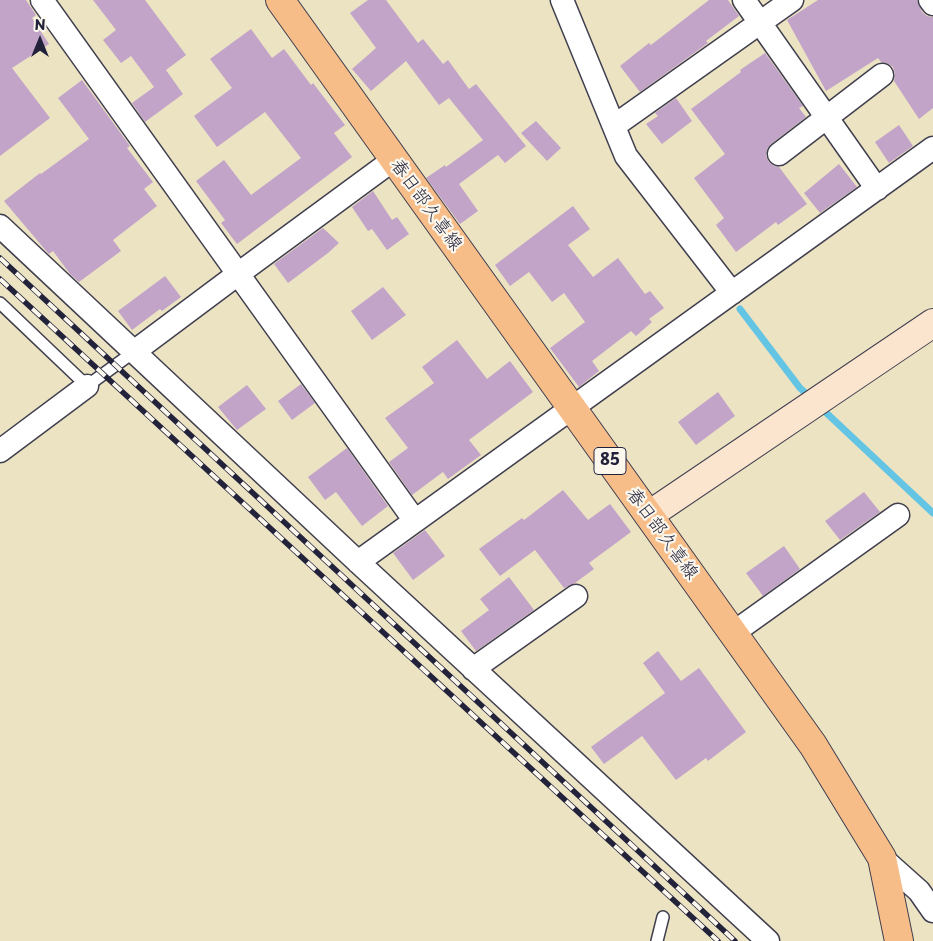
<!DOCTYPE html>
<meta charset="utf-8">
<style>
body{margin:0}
#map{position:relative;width:933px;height:941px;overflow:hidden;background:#ece3c3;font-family:"Playpen Sans",sans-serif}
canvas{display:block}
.north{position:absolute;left:15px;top:15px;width:50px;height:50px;-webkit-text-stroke:4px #fbf7ec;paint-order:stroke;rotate:0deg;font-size:14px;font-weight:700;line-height:20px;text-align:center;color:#22223b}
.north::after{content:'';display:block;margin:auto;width:18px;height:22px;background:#22223b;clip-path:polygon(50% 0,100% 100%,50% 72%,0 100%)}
</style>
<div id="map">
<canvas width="933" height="941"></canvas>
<div class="north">N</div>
</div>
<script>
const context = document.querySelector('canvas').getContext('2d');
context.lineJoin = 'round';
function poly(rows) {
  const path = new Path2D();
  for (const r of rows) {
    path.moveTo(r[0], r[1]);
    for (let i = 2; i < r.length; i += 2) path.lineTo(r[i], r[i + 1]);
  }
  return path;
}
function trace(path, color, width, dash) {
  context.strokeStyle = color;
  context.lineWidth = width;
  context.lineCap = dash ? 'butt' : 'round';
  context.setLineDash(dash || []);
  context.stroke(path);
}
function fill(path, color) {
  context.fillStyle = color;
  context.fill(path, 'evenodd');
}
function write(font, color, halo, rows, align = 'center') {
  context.font = font + ' "Playpen Sans","Klee One",sans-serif';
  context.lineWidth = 4.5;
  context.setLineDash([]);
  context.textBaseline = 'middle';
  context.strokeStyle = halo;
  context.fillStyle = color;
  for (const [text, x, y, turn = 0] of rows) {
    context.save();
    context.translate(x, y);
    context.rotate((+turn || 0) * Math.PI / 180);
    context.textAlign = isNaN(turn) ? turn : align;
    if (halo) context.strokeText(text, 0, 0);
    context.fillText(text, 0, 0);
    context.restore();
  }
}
const stream = poly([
 [740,309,800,388,811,398],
 [819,406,933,513]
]);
const building = poly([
 [0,0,26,0,36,15,32,18,49,44,12,68,50,118,0,156],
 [93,0,145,0,186,55,166,70,183,94,145,122,132,103,154,87,131,56,121,63,103,40,116,30],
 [368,0,386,0,418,43,423,39,443,64,448,60,469,89,476,84,526,146,505,163,498,155,459,184,478,211,460,224,426,178,445,165,446,167,483,140,449,98,439,105,406,61,371,91,352,69,376,48,350,13],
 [709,0,728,0,739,16,706,41,708,43,640,92,620,66,649,43,651,45],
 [818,0,917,0,922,12,927,16,933,17,933,108,919,119,894,81,895,74,893,67,887,63,881,62,878,58,826,91,787,20],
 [251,29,272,58,284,49,311,85,313,83,345,125,334,133,352,157,237,244,221,223,225,220,196,181,224,160,251,195,301,158,265,112,217,147,194,116,232,88,210,59],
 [765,53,803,106,799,108,806,117,771,144,767,149,766,156,769,162,774,166,779,167,807,204,778,225,776,222,736,252,716,225,724,218,694,178,725,154,691,109,741,72,740,70],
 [82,80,130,146,127,148,153,182,144,189,157,206,113,240,121,251,79,282,70,274,53,251,49,254,47,252,4,201,40,173,41,174,89,139,58,98],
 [676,98,692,121,662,144,646,124,658,116,655,113],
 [536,121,561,148,547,161,521,133],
 [899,125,913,146,889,163,875,142],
 [839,164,857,187,820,213,804,193],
 [373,191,392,220,397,217,409,234,387,250,372,229,368,231,352,207],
 [573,206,590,229,568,245,593,277,618,258,645,294,650,291,664,308,649,319,652,322,636,336,631,331,592,361,599,371,579,387,550,348,585,322,564,293,552,302,529,272,510,286,495,265],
 [323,228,339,243,328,253,288,283,274,264],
 [165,276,181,297,162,311,160,309,132,330,118,311],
 [383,287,406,315,372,340,351,311],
 [457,340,487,379,510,361,533,392,469,440,481,455,448,479,443,472,412,495,389,462,408,448,385,418,434,383,422,367],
 [301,384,315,403,292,420,278,401],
 [247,385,266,409,237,430,218,407],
 [718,392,735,416,696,445,678,422],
 [347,448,388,506,362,526,336,492,325,500,308,477],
 [563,490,588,520,610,504,631,532,589,563,594,569,575,583,564,588,535,550,500,576,479,549,522,518,524,520],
 [864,492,880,512,840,540,825,521],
 [425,530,445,556,413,580,393,553],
 [784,546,800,569,763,596,746,573],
 [509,577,534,610,476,651,461,631,489,610,480,599],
 [658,651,681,681,699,668,746,732,708,761,706,758,676,780,642,736,604,764,591,747,665,693,643,663]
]);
const lane = poly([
 [0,303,87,386,135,351],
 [657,941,663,917]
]);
const street = poly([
 [42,0,415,521],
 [562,0,626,156,732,293],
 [744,0,877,189],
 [930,0,933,4],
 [614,126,792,0],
 [779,154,882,75],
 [0,226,358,562,768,941],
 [135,351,238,274,393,160],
 [0,451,87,386],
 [358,562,933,148],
 [733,633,898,515],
 [473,669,576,596],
 [882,858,919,891,933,911]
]);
const secondary = poly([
 [649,515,933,323]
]);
const primary = poly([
 [280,0,813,745,882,858,899,941]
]);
const rail = poly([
 [0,258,735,941],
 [0,279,718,941]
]);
const shields = [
 [610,461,32]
];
const shieldNames = [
 ["85",610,461]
];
const streetNames = [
 ["春日部久喜線",426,205,54],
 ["春日部久喜線",662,534,54]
];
trace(stream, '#64c4e3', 7);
fill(building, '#c2a4c9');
trace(lane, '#403f4f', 14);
trace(street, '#403f4f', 25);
trace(secondary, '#403f4f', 30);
trace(primary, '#403f4f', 30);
trace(lane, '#fff', 11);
trace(street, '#fff', 22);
trace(secondary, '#fce5cf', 28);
trace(primary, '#f7bd88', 28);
trace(rail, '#22223b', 5.5);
trace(rail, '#fbf7ec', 4, [11]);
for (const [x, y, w] of shields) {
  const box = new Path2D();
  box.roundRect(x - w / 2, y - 13.5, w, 27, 4);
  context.fillStyle = '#fbf7ec';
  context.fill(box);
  trace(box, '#22223b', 1);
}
write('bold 16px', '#22223b', null, shieldNames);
write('18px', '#22223b', '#fbf7ec', streetNames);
</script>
